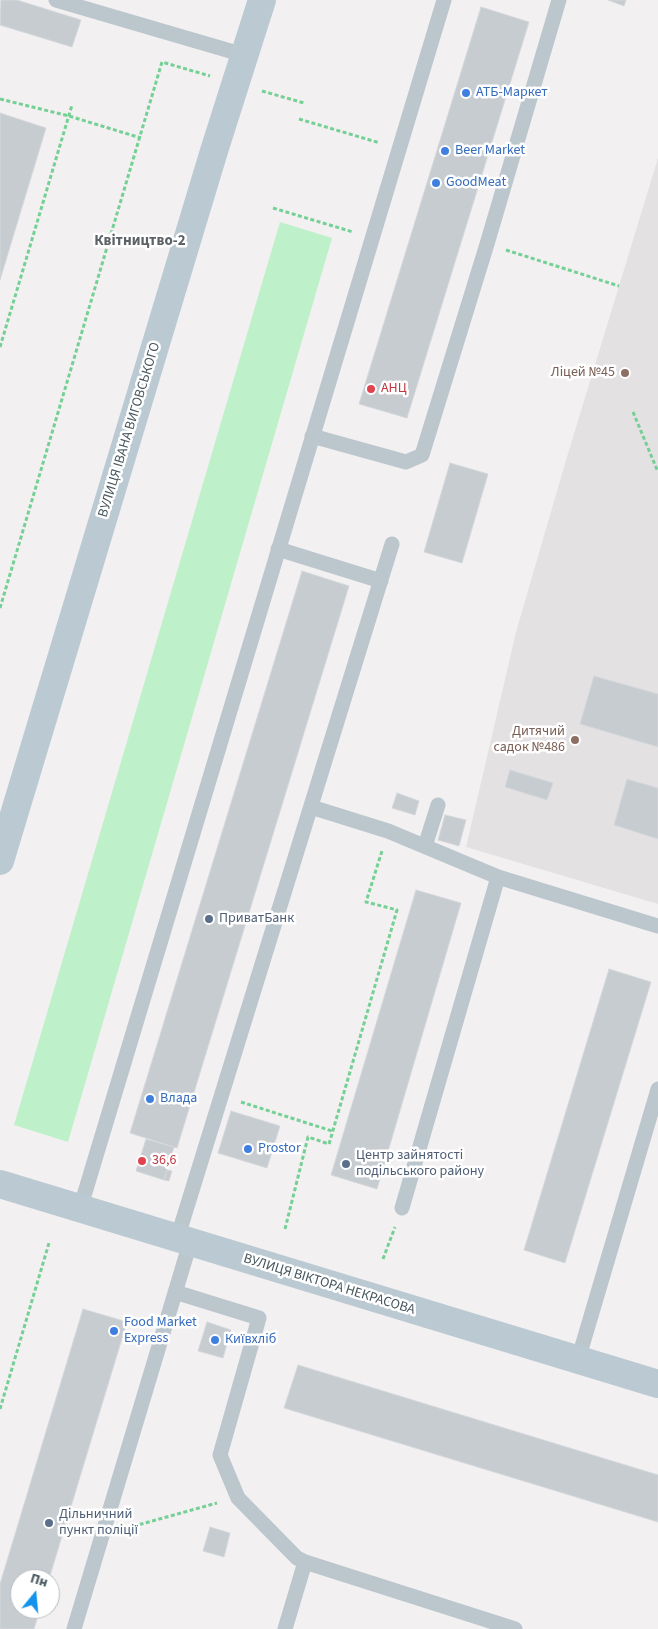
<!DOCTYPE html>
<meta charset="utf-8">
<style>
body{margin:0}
#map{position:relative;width:658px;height:1629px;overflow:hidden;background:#f3f0f1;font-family:"Source Sans 3",sans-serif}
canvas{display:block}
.north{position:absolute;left:10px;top:1569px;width:50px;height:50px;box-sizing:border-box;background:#fff;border:1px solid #b5bcbf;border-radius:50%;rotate:17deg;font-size:14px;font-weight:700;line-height:20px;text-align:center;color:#47575e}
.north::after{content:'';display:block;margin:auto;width:18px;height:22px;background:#1394ea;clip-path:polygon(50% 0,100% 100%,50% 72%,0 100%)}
</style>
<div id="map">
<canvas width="658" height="1629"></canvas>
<div class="north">Пн</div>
</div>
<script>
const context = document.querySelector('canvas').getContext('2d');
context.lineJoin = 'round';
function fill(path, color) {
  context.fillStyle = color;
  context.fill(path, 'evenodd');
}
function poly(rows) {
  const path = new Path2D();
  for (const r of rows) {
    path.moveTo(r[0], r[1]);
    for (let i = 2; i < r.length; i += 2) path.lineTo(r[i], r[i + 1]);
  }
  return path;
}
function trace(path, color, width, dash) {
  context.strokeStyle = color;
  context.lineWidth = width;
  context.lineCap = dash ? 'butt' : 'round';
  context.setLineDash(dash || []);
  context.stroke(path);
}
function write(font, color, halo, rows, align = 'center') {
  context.font = font + ' "Source Sans 3",sans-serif';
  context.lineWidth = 5;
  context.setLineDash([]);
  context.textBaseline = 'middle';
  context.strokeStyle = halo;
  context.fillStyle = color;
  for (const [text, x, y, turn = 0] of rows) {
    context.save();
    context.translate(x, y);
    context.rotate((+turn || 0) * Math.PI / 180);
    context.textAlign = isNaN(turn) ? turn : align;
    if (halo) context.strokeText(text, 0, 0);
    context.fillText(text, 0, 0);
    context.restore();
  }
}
const education = poly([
 [658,158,658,904,466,847,516,632,566,460]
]);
const green = poly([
 [280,222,332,238,68,1142,14,1125]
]);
const building = poly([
 [1,0,17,0,81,20,72,47,0,25,1,0],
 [608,0,626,0,624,6,608,0],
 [481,7,529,22,407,418,359,404,481,7],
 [0,113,46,128,0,280,0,113],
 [450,463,488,474,462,563,424,552,450,463],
 [302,571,349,586,177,1148,130,1133,302,571],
 [594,676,658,694,658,747,580,724,594,676],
 [510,770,553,783,547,800,505,787,510,770],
 [627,779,658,788,658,839,614,825,627,779],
 [397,793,419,801,415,815,392,808,397,793],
 [445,815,466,820,459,846,438,840,445,815],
 [416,890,461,903,377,1189,331,1175,416,890],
 [609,969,651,982,565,1263,524,1250,609,969],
 [231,1111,280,1126,267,1168,218,1153,231,1111],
 [146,1139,174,1147,164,1180,136,1171,146,1139],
 [167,1170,172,1171,169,1181,164,1180,167,1170],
 [83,1309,127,1322,49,1579,20,1579,20,1609,40,1609,34,1629,0,1629,0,1584,83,1309],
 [207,1322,231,1330,223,1358,198,1351,207,1322],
 [298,1365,658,1475,658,1522,284,1408,298,1365],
 [210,1527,230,1533,224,1557,203,1551,210,1527]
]);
const path = poly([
 [262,91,304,103],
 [0,99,69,116,141,138],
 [299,119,380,143],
 [273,208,353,232],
 [506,250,619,286],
 [0,347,72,105],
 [633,412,658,472],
 [0,608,162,62,210,76],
 [241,1102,332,1131],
 [285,1229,308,1137,329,1144,397,910,366,902,382,851],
 [383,1259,395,1227],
 [0,1409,49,1243],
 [127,1528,217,1503]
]);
const lane = poly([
 [56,0,244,55],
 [312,436,406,462,422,455,487,244,559,0],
 [278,549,381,581],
 [311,807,388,831,498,877,658,926],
 [425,846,438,805],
 [402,1208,498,877],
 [80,1209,444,0],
 [177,1239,392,544],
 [175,1292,259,1318,220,1455,238,1498,297,1558,305,1562,515,1629],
 [578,1360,658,1089],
 [74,1629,190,1243],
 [285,1629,305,1562]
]);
const secondary = poly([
 [0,861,214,151,262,0],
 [0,1184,658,1384]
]);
const markers = [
 [466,93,5,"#3f7fe0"],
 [445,151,5,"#3f7fe0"],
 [436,183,5,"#3f7fe0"],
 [625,373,5,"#8d6e63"],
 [371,389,5,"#e0444e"],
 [575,740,5,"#8d6e63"],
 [209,919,5,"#5c6f8a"],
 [150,1099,5,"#3f7fe0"],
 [248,1149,5,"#3f7fe0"],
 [142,1161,5,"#e0444e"],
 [346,1164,5,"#5c6f8a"],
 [114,1331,5,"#3f7fe0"],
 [215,1340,5,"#3f7fe0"],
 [49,1523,5,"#5c6f8a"]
];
const shopNames = [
 ["АТБ-Маркет",476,93],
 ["Beer Market",455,151],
 ["GoodMeat",446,183],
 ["Влада",160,1099],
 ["Prostor",258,1149],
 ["Food Market",124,1323],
 ["Express",124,1339],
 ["Київхліб",225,1340]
];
const educationNames = [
 ["Ліцей №45",615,373],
 ["Дитячий",565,732],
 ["садок №486",565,748]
];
const healthNames = [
 ["АНЦ",381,389],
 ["36,6",152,1161]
];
const streetNames = [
 ["ВУЛИЦЯ ІВАНА ВИГОВСЬКОГО",130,430,-73],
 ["ВУЛИЦЯ ВІКТОРА НЕКРАСОВА",329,1285,17]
];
const serviceNames = [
 ["ПриватБанк",219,919],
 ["Центр зайнятості",356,1156],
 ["подільського району",356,1172],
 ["Дільничний",59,1515],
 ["пункт поліції",59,1531]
];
const neighbourhoodNames = [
 ["Квітництво-2",140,242]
];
fill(education, '#e4e1e3');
fill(green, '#bef1c9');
fill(building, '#c7ccd0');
trace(building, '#d4d8dc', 1);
trace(path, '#74d094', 3, [4, 2.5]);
trace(lane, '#bbc7cd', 15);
trace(secondary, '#bbcad2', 28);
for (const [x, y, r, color] of markers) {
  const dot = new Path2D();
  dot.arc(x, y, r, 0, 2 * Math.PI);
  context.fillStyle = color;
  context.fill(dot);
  trace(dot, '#fff', 2);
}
write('14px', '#366cbe', '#fff', shopNames, 'left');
write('14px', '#785e54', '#fff', educationNames, 'right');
write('14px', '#be3a42', '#fff', healthNames, 'left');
write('14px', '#47575e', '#fff', streetNames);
write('14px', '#4e5e75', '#fff', serviceNames, 'left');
write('bold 15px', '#5c6265', '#fff', neighbourhoodNames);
</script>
